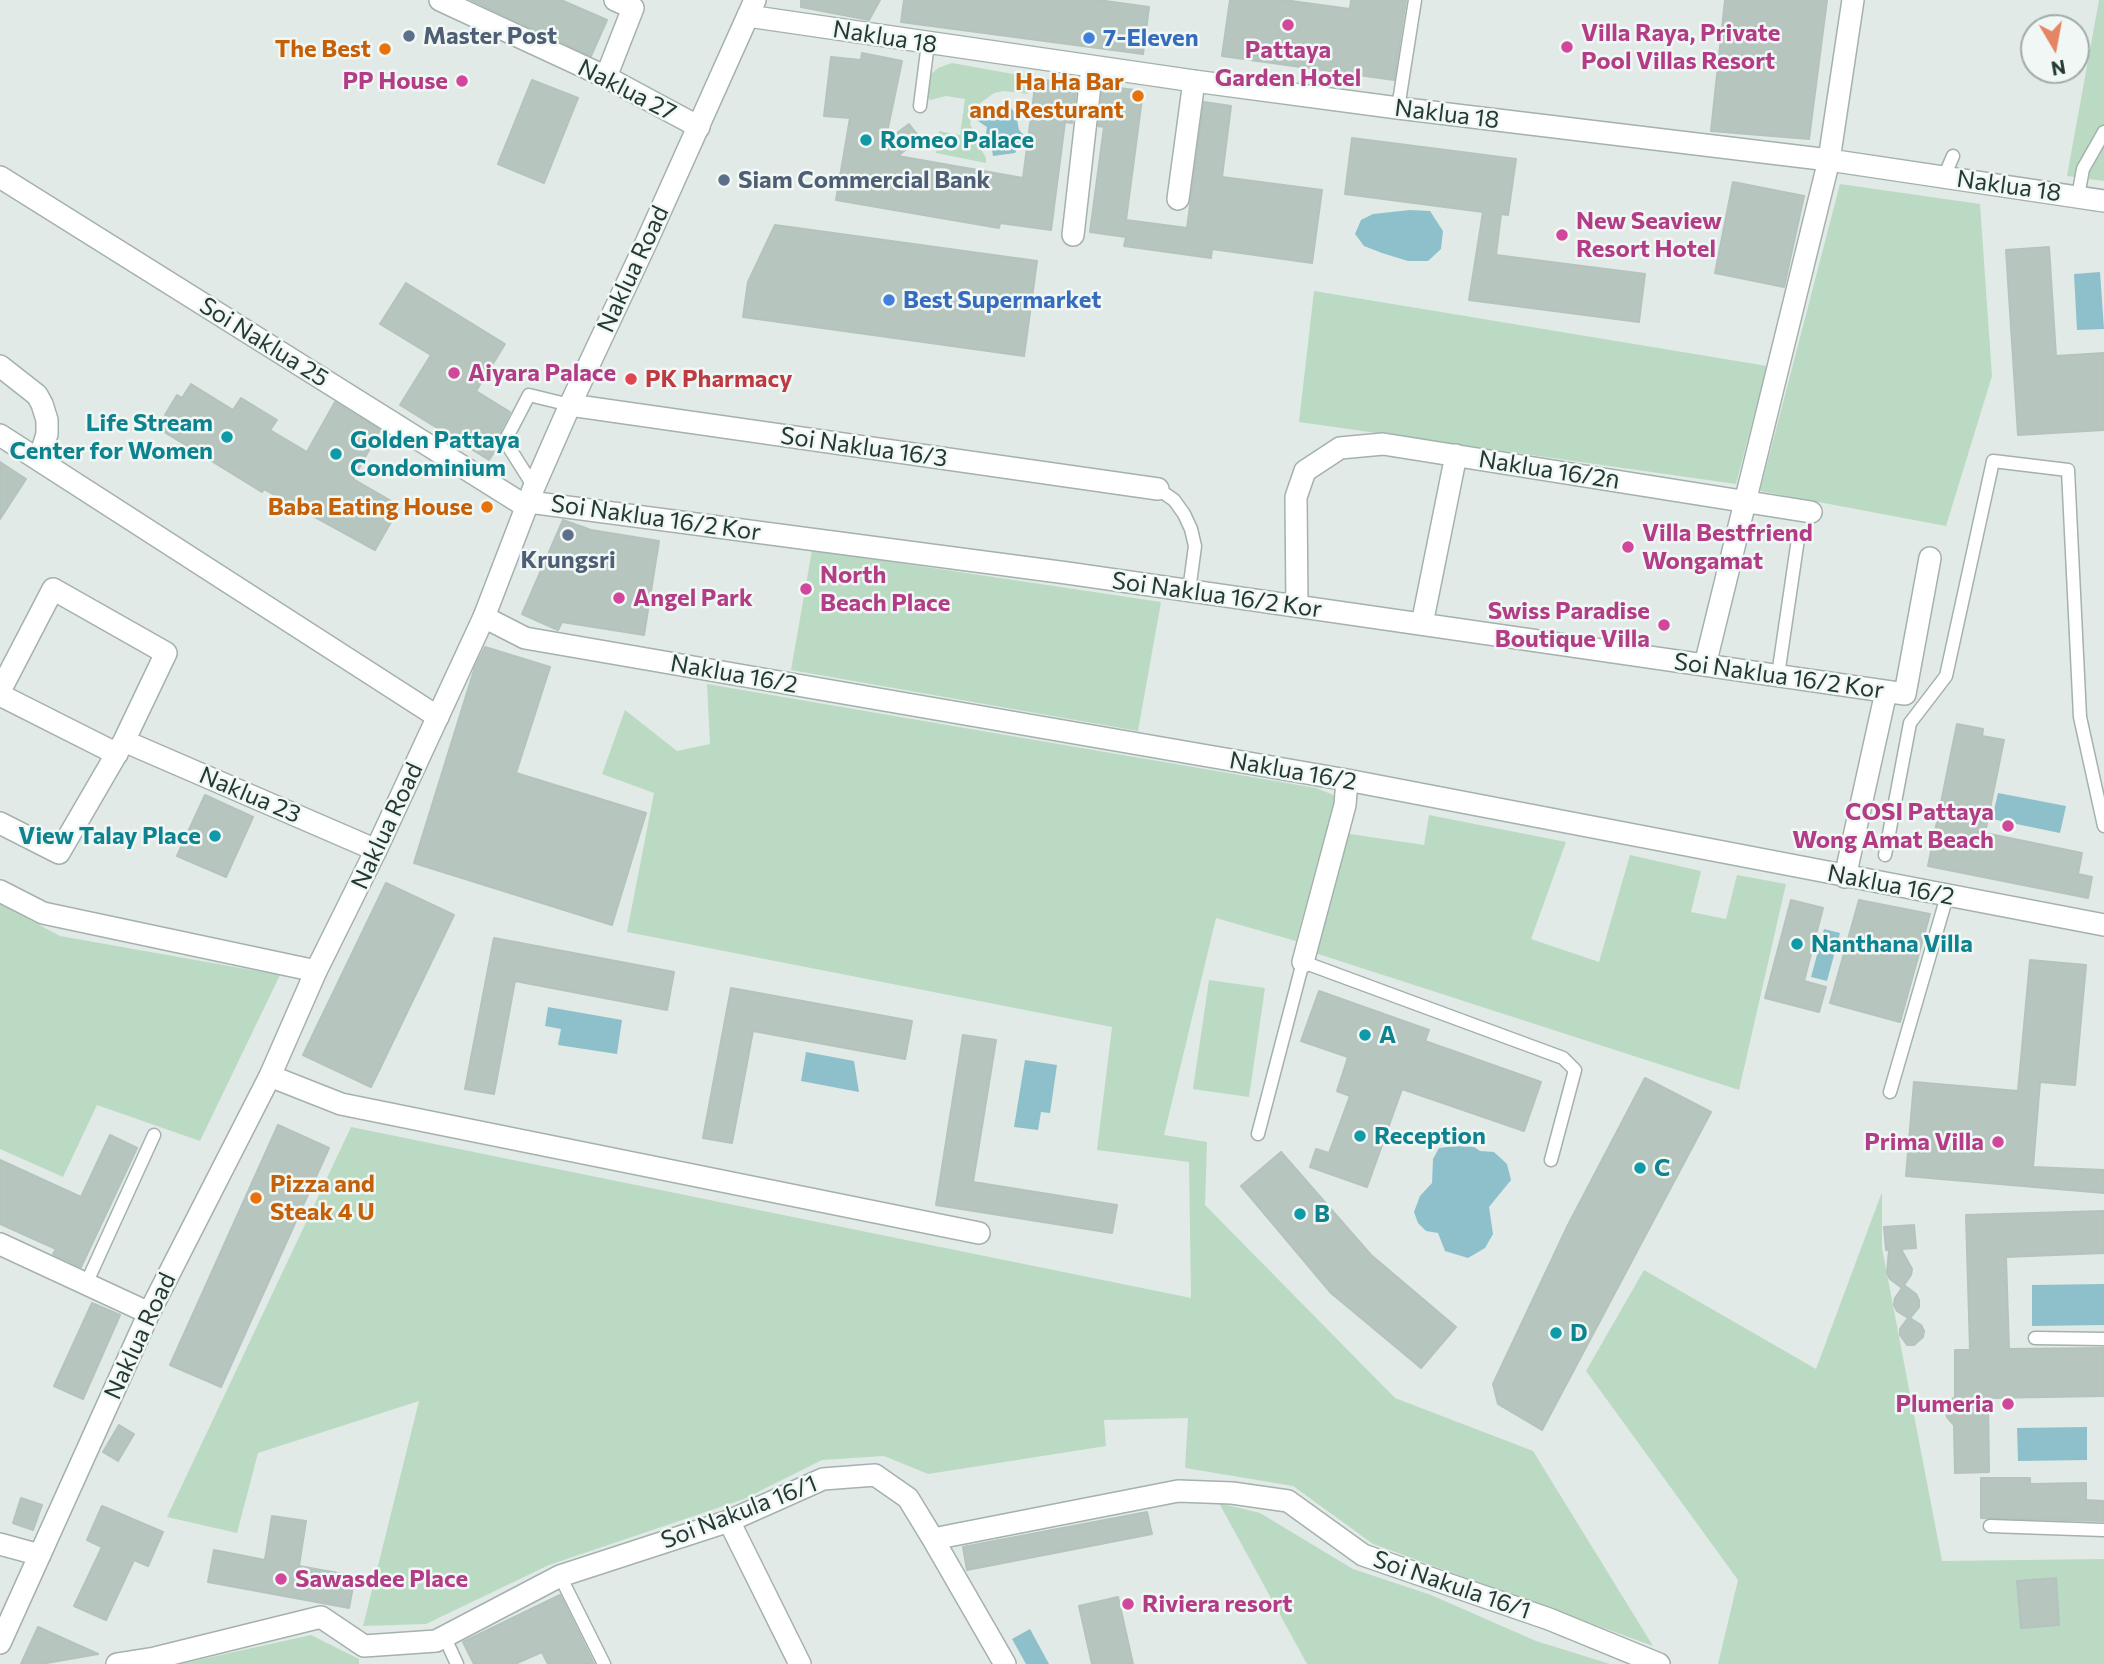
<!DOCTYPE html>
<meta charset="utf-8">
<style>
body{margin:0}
#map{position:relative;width:2104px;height:1664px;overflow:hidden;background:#e1eae6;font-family:Commissioner,sans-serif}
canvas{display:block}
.north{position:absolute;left:2020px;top:14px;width:70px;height:70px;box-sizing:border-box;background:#f1f7f4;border:2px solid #9faba7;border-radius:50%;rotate:170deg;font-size:19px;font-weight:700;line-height:28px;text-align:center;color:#233934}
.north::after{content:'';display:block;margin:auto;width:24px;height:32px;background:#e68563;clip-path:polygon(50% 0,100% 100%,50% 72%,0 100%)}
</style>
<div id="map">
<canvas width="2104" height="1664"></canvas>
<div class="north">N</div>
</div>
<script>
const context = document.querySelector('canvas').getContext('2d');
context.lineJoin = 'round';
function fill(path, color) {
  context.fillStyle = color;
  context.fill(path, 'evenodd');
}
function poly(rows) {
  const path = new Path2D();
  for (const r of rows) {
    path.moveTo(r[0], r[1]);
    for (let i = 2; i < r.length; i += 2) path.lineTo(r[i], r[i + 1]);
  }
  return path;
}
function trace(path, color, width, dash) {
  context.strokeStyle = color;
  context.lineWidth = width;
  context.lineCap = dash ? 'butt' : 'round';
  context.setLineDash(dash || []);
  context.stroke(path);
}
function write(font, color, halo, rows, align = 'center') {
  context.font = font + ' Commissioner,Sarabun,sans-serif';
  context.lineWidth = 5;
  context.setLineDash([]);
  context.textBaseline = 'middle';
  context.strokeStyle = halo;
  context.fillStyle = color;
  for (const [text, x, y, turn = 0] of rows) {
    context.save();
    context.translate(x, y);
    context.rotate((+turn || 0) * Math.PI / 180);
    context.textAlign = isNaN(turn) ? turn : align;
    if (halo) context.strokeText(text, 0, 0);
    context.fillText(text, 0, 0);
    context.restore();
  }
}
const green = poly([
 [2099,0,2104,0,2104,181,2067,176],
 [952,63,1030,77,1028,94,1004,91,994,93,972,109,970,125,979,136,978,144,986,158,986,163,936,153,939,131,960,135,965,99,946,96,930,100,924,93,929,76,938,68],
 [1840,184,1980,204,1992,376,1946,526,1760,491],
 [1314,291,1767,366,1736,484,1299,422],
 [812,550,1161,602,1138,731,791,670],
 [707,684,1316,788,1336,796,1296,941,1216,918,1164,1135,1207,1142,1205,1205,1395,1398,1533,1451,1653,1646,1373,1544,1293,1486,1185,1468,1188,1418,1104,1420,1106,1446,928,1474,884,1456,822,1460,744,1499,549,1565,426,1624,363,1626,419,1401,258,1453,237,1533,167,1517,351,1127,1191,1298,1189,1162,1097,1150,1112,1027,627,932,654,793,602,774,625,710,677,751,710,744],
 [1429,815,1566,842,1531,939,1599,962,1630,855,1701,871,1691,912,1726,919,1737,875,1786,884,1739,1090,1312,952,1343,833,1424,845],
 [0,904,60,936,280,975,200,1141,97,1105,63,1177,0,1149],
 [1209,980,1265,988,1249,1097,1193,1089],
 [1882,1192,1882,1248,1942,1561,2104,1559,2104,1664,1718,1664,1738,1580,1586,1371,1644,1270,1816,1369],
 [1219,1503,1260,1513,1353,1569,1431,1595,1536,1641,1610,1664,1307,1664],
 [311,1635,359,1659,359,1664,180,1664]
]);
const water = poly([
 [1003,106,1010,107,1016,114,1019,130,1024,135,1015,153,993,156,991,144,981,139,986,133,987,127,975,119,976,113,982,109,989,115,997,107],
 [1410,210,1430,211,1443,231,1441,249,1428,261,1408,261,1382,253,1364,246,1355,234,1361,220,1373,214],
 [2100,272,2104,329,2077,330,2074,274],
 [1998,793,2066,806,2060,833,1992,819],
 [1824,929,1840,933,1827,981,1811,977],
 [548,1007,622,1020,617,1054,558,1045,561,1029,545,1026],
 [806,1052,854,1061,859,1092,801,1081],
 [1025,1060,1057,1065,1050,1113,1041,1112,1038,1130,1014,1127],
 [1456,1146,1474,1147,1480,1151,1494,1152,1507,1164,1511,1180,1489,1207,1493,1234,1485,1248,1468,1258,1445,1251,1438,1233,1426,1231,1418,1223,1414,1212,1420,1196,1432,1183,1433,1159,1439,1148],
 [2104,1284,2104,1325,2032,1326,2032,1285],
 [2087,1427,2087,1460,2018,1461,2017,1428],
 [1030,1629,1049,1664,1026,1664,1012,1639]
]);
const building = poly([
 [471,0,561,0,607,20,591,56,471,0],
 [801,0,880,0,869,20,801,7,801,0],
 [904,0,1098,0,1149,7,1143,54,901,22,904,0],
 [1230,0,1284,0,1350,9,1351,0,1406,0,1394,80,1222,56,1230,0],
 [1725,0,1827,0,1809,139,1711,131,1725,0],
 [862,53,902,61,885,142,909,124,920,138,898,156,1023,178,1036,79,1077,84,1072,123,1065,122,1051,230,1000,223,999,228,836,200,850,118,824,116,831,57,861,60,862,53],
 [532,80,578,98,544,183,498,164,532,80],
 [1103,86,1143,91,1126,220,1187,228,1204,102,1231,106,1222,177,1322,190,1312,263,1212,249,1211,258,1124,246,1126,237,1090,232,1104,127,1098,126,1103,86],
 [1352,138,1516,159,1508,215,1501,214,1496,255,1645,274,1639,322,1469,300,1483,212,1345,194,1352,138],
 [1733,182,1804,196,1784,287,1715,273,1733,182],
 [775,225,1037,261,1024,356,743,317,748,282,775,225],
 [2049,247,2056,356,2104,353,2104,430,2018,435,2006,250,2049,247],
 [406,283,505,344,476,391,510,412,497,438,498,446,489,460,400,405,431,355,380,324,406,283],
 [191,384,233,410,241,398,277,420,270,430,307,452,335,402,380,430,353,479,400,506,375,550,264,489,262,492,161,430,169,417,165,415,177,395,182,398,191,384],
 [0,462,26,479,0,519,0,462],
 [563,520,591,530,659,541,644,635,562,622,558,630,522,614,563,520],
 [485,647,550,667,516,773,646,813,612,925,414,863,475,667,485,647],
 [1957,724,1983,729,1982,736,2004,740,1985,833,2082,853,2078,874,2092,877,2088,898,1928,866,1957,724],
 [205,795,253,817,226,877,177,856,205,795],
 [386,883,454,915,371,1087,303,1055,386,883],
 [1791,900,1823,908,1804,981,1826,987,1819,1012,1765,998,1791,900],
 [1859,900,1930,914,1900,1022,1830,1003,1859,900],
 [494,938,674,972,667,1010,515,981,494,1094,465,1089,494,938],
 [2030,960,2086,965,2075,1085,2040,1082,2033,1167,2104,1170,2104,1193,1906,1176,1914,1082,2018,1091,2030,960],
 [731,988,912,1021,905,1059,753,1031,732,1143,703,1138,731,988],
 [1319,991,1429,1030,1425,1041,1541,1082,1524,1131,1402,1089,1367,1187,1310,1167,1316,1149,1329,1153,1350,1096,1337,1091,1348,1057,1301,1041,1319,991],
 [963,1035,996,1040,973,1182,1117,1205,1112,1233,936,1205,963,1035],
 [1645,1078,1711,1112,1542,1430,1498,1404,1493,1384,1568,1225,1645,1078],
 [278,1125,329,1148,221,1387,170,1365,278,1125],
 [110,1135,137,1148,81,1267,53,1254,56,1249,0,1224,0,1160,81,1197,110,1135],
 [1281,1152,1371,1255,1456,1327,1421,1368,1331,1293,1241,1186,1281,1152],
 [2104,1211,2104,1253,2006,1257,2009,1349,2104,1348,2104,1396,1988,1398,1989,1472,1955,1473,1954,1425,1947,1417,1945,1409,1949,1402,1955,1397,1955,1350,1970,1350,1966,1215,2104,1211],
 [1914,1225,1916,1248,1901,1249,1912,1269,1911,1275,1904,1285,1916,1294,1919,1300,1919,1307,1910,1318,1921,1325,1924,1331,1923,1337,1914,1345,1907,1345,1900,1335,1900,1329,1908,1318,1897,1311,1894,1305,1895,1298,1902,1288,1890,1279,1887,1273,1889,1250,1886,1250,1884,1227,1914,1225],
 [92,1303,120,1315,83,1399,54,1386,92,1303],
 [119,1425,134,1434,118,1461,103,1452,119,1425],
 [1981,1478,2030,1478,2030,1484,2086,1483,2086,1500,2104,1501,2104,1521,1981,1518,1981,1478],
 [21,1498,42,1505,33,1530,13,1523,21,1498],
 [102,1506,163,1532,148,1566,134,1560,106,1620,74,1606,102,1547,87,1540,102,1506],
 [1147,1512,1152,1534,967,1570,963,1547,1147,1512],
 [272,1516,306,1521,299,1566,355,1576,349,1608,208,1582,214,1550,265,1560,272,1516],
 [2056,1578,2059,1625,2021,1628,2017,1581,2056,1578],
 [560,1595,594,1664,548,1664,542,1652,515,1664,474,1664,463,1642,560,1595],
 [1118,1597,1133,1664,1092,1664,1079,1606,1118,1597],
 [38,1627,98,1654,41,1664,21,1664,38,1627]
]);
const service = poly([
 [920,106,928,43],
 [1398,108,1415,0],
 [1944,177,1953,156],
 [2078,196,2083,169,2104,132],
 [534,487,505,441,529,395,570,405],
 [1158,489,1174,500,1184,514,1191,529,1195,546,1189,591],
 [1778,675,1798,539],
 [1885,855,1910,723,1946,676,1993,461,2068,470,2080,717,2104,826],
 [1890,1092,1947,896],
 [1258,1134,1303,962,1563,1058,1575,1070,1551,1160],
 [86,1284,154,1135],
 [2035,1338,2104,1339],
 [1990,1526,2104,1530],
 [560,1576,604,1664],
 [444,1636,457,1664]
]);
const minor = poly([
 [440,0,606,77,699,127],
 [748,16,1194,81,1398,108,1829,160,2104,201],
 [606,77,633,8,615,0],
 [0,177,527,507],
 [1178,199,1194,81],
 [1073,235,1092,67],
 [0,366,37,395,42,404,47,420,47,434,39,460],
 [570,405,1158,489],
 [0,435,438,717],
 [529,502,1067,573,1905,694,1930,558],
 [1297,606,1296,497,1305,471,1340,448,1383,444,1811,512],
 [484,617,525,638,1347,780,2104,925],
 [1422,624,1456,455],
 [1705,665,1829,160,1853,0],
 [0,691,53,589,166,653,124,741,59,853,0,823],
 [0,695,117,754],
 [124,741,376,850],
 [1845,877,1886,692],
 [0,891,43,913,316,971],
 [1303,962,1345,805,1347,780],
 [270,1076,341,1104,979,1233],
 [0,1244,149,1313],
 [729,1521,800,1664],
 [933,1539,1005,1664],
 [117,1664,155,1658,321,1617,364,1646,436,1641,560,1576,729,1521,823,1479,875,1475,908,1498,933,1539,1178,1491,1232,1493,1288,1501,1363,1555,1549,1619,1659,1664]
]);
const tertiary = poly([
 [0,1544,40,1555],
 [0,1643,149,1313,270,1076,316,971,376,850,484,617,534,487,570,405,646,243,755,0]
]);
const markers = [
 [1288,25,7,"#d1479c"],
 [409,36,7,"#5c6f8a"],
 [1089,38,7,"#3f7fe0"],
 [1567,47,7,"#d1479c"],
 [385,49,7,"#e8710a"],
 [462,81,7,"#d1479c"],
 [1138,96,7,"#e8710a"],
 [866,140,7,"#0f9aa8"],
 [724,180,7,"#5c6f8a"],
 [1562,235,7,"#d1479c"],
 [889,300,7,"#3f7fe0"],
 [454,373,7,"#d1479c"],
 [631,379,7,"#e0444e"],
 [227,437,7,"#0f9aa8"],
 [336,454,7,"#0f9aa8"],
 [487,507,7,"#e8710a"],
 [568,535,7,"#5c6f8a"],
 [1628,547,7,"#d1479c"],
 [806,589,7,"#d1479c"],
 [619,598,7,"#d1479c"],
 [1664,625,7,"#d1479c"],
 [2008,826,7,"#d1479c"],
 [215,836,7,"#0f9aa8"],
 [1797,944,7,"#0f9aa8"],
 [1365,1035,7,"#0f9aa8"],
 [1360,1136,7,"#0f9aa8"],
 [1998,1142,7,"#d1479c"],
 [1640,1168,7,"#0f9aa8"],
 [256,1198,7,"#e8710a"],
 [1300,1214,7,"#0f9aa8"],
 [1556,1333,7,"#0f9aa8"],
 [2008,1404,7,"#d1479c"],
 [281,1579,7,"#d1479c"],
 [1128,1604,7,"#d1479c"]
];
const hotelNames = [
 ["Villa Raya, Private",1581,33],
 ["Pool Villas Resort",1581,61],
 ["Pattaya",1288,50,"center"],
 ["Garden Hotel",1288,78,"center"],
 ["PP House",448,81,"right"],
 ["New Seaview",1576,221],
 ["Resort Hotel",1576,249],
 ["Aiyara Palace",468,373],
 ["Villa Bestfriend",1642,533],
 ["Wongamat",1642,561],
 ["North",820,575],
 ["Beach Place",820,603],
 ["Angel Park",633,598],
 ["Swiss Paradise",1650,611,"right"],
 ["Boutique Villa",1650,639,"right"],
 ["COSI Pattaya",1994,812,"right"],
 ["Wong Amat Beach",1994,840,"right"],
 ["Prima Villa",1984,1142,"right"],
 ["Plumeria",1994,1404,"right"],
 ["Sawasdee Place",295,1579],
 ["Riviera resort",1142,1604]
];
const serviceNames = [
 ["Master Post",423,36],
 ["Siam Commercial Bank",738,180],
 ["Krungsri",568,560,"center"]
];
const streetNames = [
 ["Naklua 18",885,37,9],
 ["Naklua 27",627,90,27],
 ["Naklua 18",1447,114,7],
 ["Naklua 18",2009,186,8],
 ["Naklua Road",633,269,-65],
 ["Soi Naklua 25",264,342,32],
 ["Soi Naklua 16/3",864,447,8],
 ["Naklua 16/2ก",1549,470,9],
 ["Soi Naklua 16/2 Kor",656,518,8],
 ["Soi Naklua 16/2 Kor",1217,595,8],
 ["Naklua 16/2",734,674,10],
 ["Soi Naklua 16/2 Kor",1779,676,8],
 ["Naklua 16/2",1293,771,10],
 ["Naklua 23",250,795,23],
 ["Naklua Road",387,826,-65],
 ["Naklua 16/2",1891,885,11],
 ["Naklua Road",140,1336,-65],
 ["Soi Nakula 16/1",739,1512,-21],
 ["Soi Nakula 16/1",1452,1585,19]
];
const shopNames = [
 ["7-Eleven",1103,38],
 ["Best Supermarket",903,300]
];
const foodNames = [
 ["The Best",371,49],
 ["Ha Ha Bar",1124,82],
 ["and Resturant",1124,110],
 ["Baba Eating House",473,507],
 ["Pizza and",270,1184,"left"],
 ["Steak 4 U",270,1212,"left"]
];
const cultureNames = [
 ["Romeo Palace",880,140],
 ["Life Stream",213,423,"right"],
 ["Center for Women",213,451,"right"],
 ["Golden Pattaya",350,440],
 ["Condominium",350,468],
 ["View Talay Place",201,836,"right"],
 ["Nanthana Villa",1811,944],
 ["A",1379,1035],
 ["Reception",1374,1136],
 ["C",1654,1168],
 ["B",1314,1214],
 ["D",1570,1333]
];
const healthNames = [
 ["PK Pharmacy",645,379]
];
fill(green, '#bbdac4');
fill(water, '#8dc0cb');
fill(building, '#b7c5bf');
trace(building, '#b4c3bd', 2);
trace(service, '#a4b1ad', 15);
trace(minor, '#a4b1ad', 24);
trace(tertiary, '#a4b1ad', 24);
trace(service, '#fff', 12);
trace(minor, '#fff', 21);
trace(tertiary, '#fff', 21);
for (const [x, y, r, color] of markers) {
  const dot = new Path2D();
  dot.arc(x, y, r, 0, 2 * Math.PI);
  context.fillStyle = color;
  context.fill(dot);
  trace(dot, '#f1f7f4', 2.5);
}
write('bold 24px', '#b23c85', '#f1f7f4', hotelNames, 'left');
write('bold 24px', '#4e5e75', '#f1f7f4', serviceNames, 'left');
write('24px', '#233934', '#f1f7f4', streetNames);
write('bold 24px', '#366cbe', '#f1f7f4', shopNames, 'left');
write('bold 24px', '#c56008', '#f1f7f4', foodNames, 'right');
write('bold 24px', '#0d838f', '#f1f7f4', cultureNames, 'left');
write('bold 24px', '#be3a42', '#f1f7f4', healthNames, 'left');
</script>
